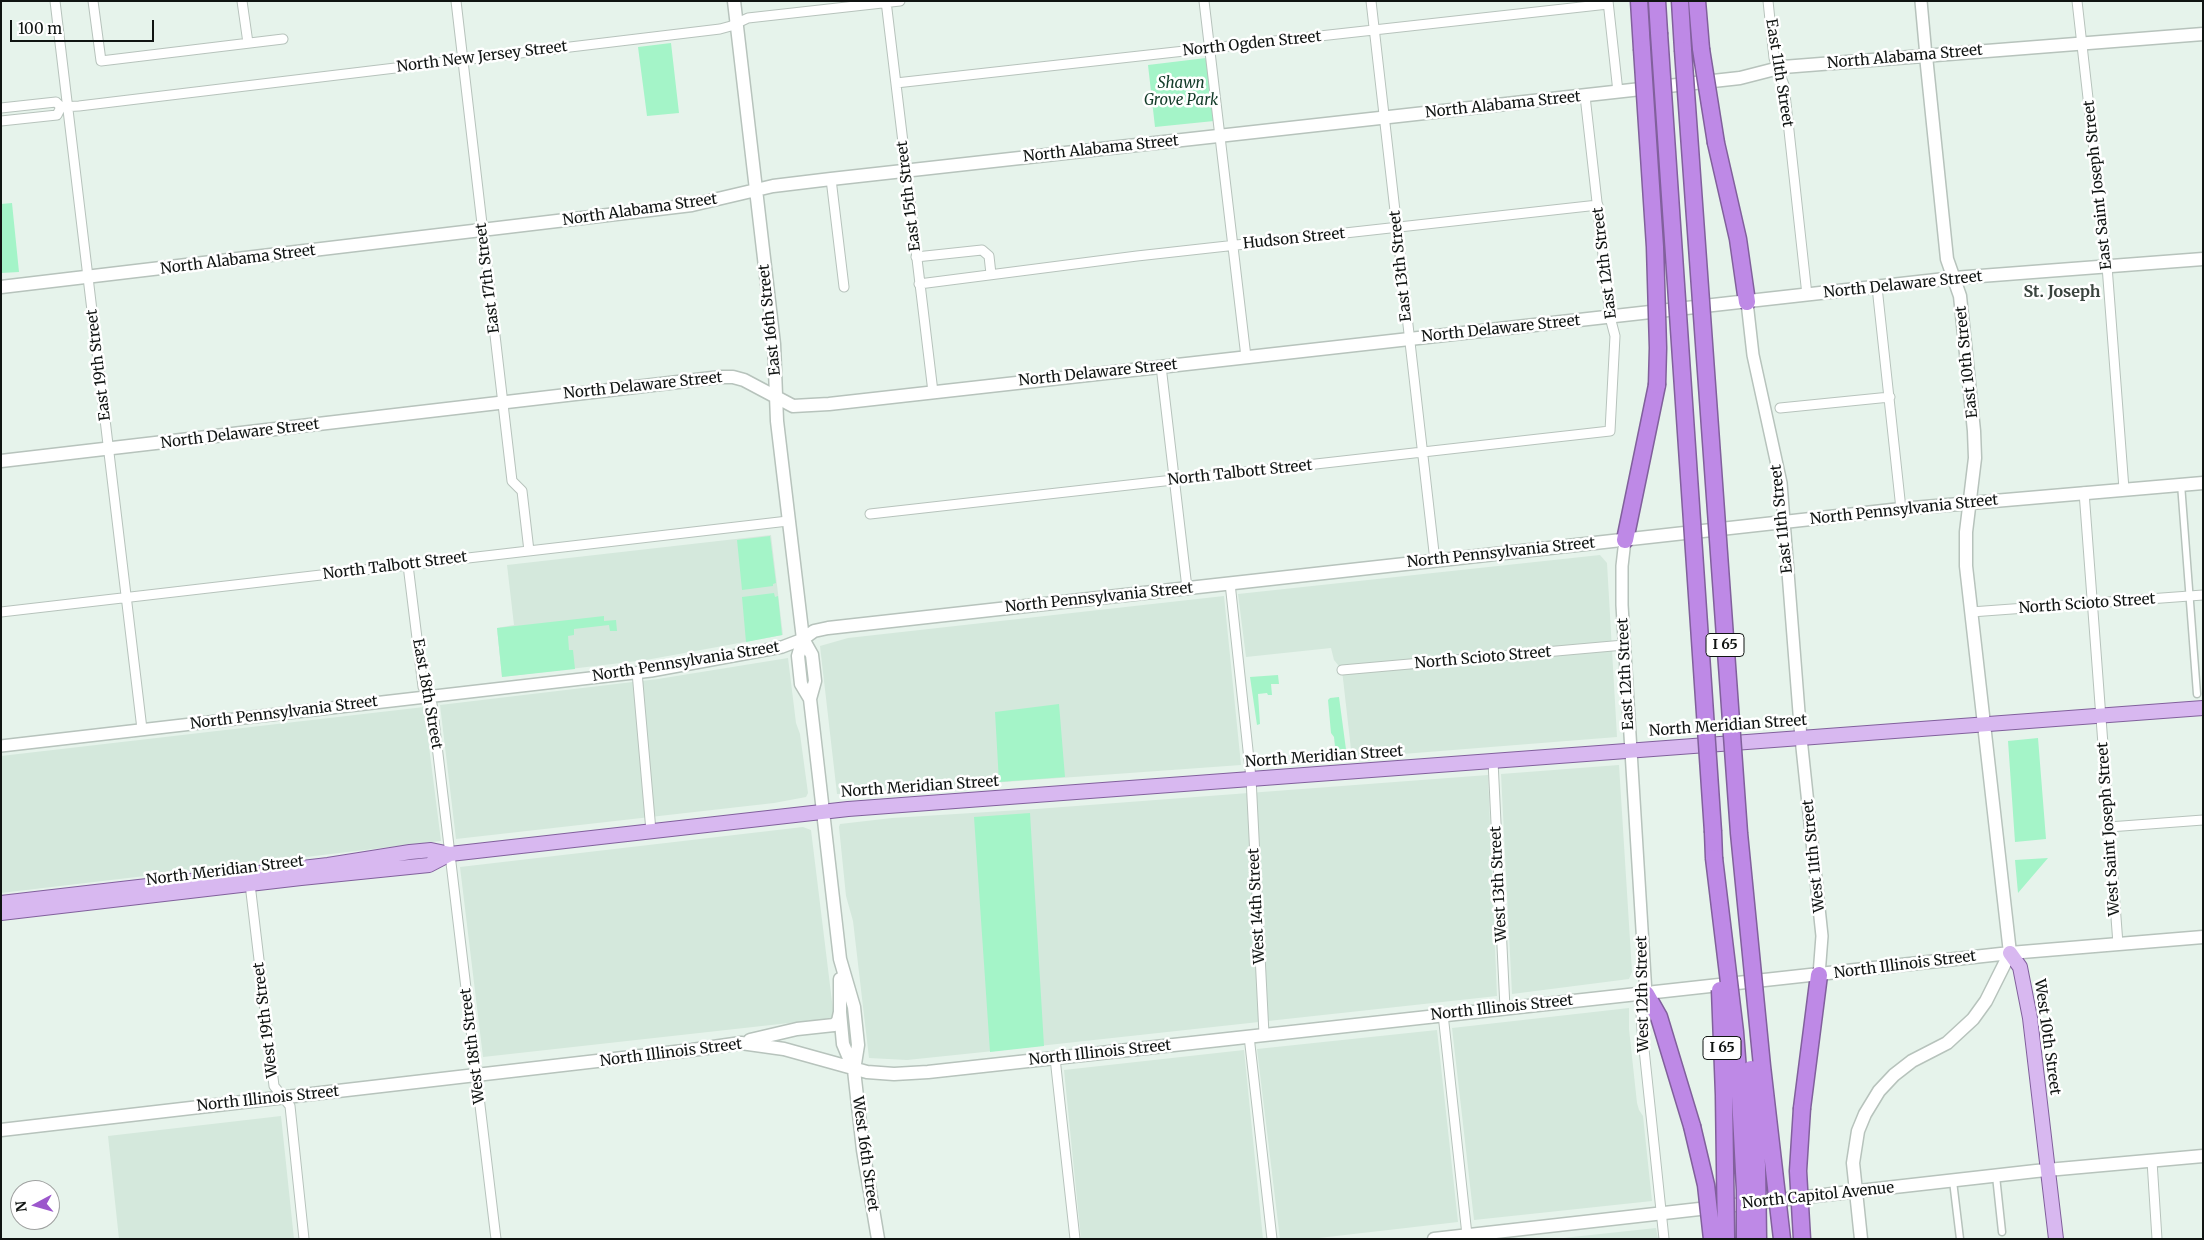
<!DOCTYPE html>
<style>
body{margin:0}
#map{position:relative;width:2204px;height:1240px;overflow:hidden;background:#e6f3eb;font-family:Merriweather,serif}
canvas{display:block}
.frame{position:absolute;inset:0;border:2px solid #101412;pointer-events:none}
.north{position:absolute;left:10px;top:1180px;width:50px;height:50px;box-sizing:border-box;background:#fff;border:1px solid #9fa1a0;border-radius:50%;rotate:264deg;font-size:14px;font-weight:700;line-height:20px;text-align:center;color:#101412}
.north::after{content:'';display:block;margin:auto;width:18px;height:22px;background:#9c57cc;clip-path:polygon(50% 0,100% 100%,50% 72%,0 100%)}
.scale{position:absolute;left:10px;top:20px;width:144px;height:22px;box-sizing:border-box;border:2px solid #101412;border-top:0;padding-left:6px;font-size:15px;line-height:18px;white-space:nowrap;color:#101412;-webkit-text-stroke:4px #fff;paint-order:stroke}
</style>
<div id="map">
<canvas width="2204" height="1240"></canvas>
<div class="frame"></div>
<div class="north">N</div>
<div class="scale">100 m</div>
</div>
<script>
const context = document.querySelector('canvas').getContext('2d');
context.lineJoin = 'round';
function fill(path, color) {
  context.fillStyle = color;
  context.fill(path, 'evenodd');
}
function poly(rows) {
  const path = new Path2D();
  for (const r of rows) {
    path.moveTo(r[0], r[1]);
    for (let i = 2; i < r.length; i += 2) path.lineTo(r[i], r[i + 1]);
  }
  return path;
}
function trace(path, color, width, dash) {
  context.strokeStyle = color;
  context.lineWidth = width;
  context.lineCap = dash ? 'butt' : 'round';
  context.setLineDash(dash || []);
  context.stroke(path);
}
function write(font, color, halo, rows, align = 'center') {
  context.font = font + ' Merriweather,serif';
  context.lineWidth = 5;
  context.setLineDash([]);
  context.textBaseline = 'middle';
  context.strokeStyle = halo;
  context.fillStyle = color;
  for (const [text, x, y, turn = 0] of rows) {
    context.save();
    context.translate(x, y);
    context.rotate((+turn || 0) * Math.PI / 180);
    context.textAlign = isNaN(turn) ? turn : align;
    if (halo) context.strokeText(text, 0, 0);
    context.fillText(text, 0, 0);
    context.restore();
  }
}
const built = poly([
 [771,535,783,635,646,660,502,677,497,628,514,625,507,565],
 [1600,555,1607,563,1617,737,1352,758,1342,670,1334,660,1331,648,1246,657,1238,594],
 [1224,596,1241,765,837,794,820,646,848,638],
 [788,658,796,723,800,734,808,793,806,797,774,803,456,839,440,705,658,679],
 [424,707,441,841,1,893,1,756],
 [1619,765,1632,972,1629,979,1512,994,1501,774],
 [1488,775,1497,996,984,1052,907,1060,869,1058,853,921,846,896,839,827,840,824,892,818,1036,809],
 [803,827,811,830,834,1018,483,1057,460,867],
 [1629,1008,1629,1029,1637,1103,1639,1110,1643,1116,1652,1201,1474,1220,1452,1028],
 [1437,1030,1458,1222,1310,1239,1280,1239,1257,1049],
 [1244,1050,1263,1239,1081,1239,1064,1070],
 [281,1116,294,1239,119,1239,108,1136],
 [1656,1228,1658,1239,1555,1239,1572,1237]
]);
const green = poly([
 [671,43,679,113,647,116,638,47],
 [1206,58,1214,121,1155,127,1148,65],
 [12,203,19,272,1,273,1,204],
 [770,536,776,583,773,584,773,586,742,590,737,540],
 [774,593,775,597,778,596,782,635,746,642,742,597],
 [604,616,604,621,616,620,617,631,610,631,609,625,574,629,574,635,568,636,569,650,573,650,575,669,502,677,497,628],
 [1278,675,1279,684,1271,684,1272,695,1268,695,1267,693,1258,694,1260,724,1257,725,1250,677],
 [1339,697,1347,757,1336,756,1334,737,1331,733,1328,700,1330,698],
 [1059,704,1065,777,999,782,995,712],
 [2038,738,2046,839,2015,842,2008,741],
 [1030,813,1044,1046,990,1052,974,817],
 [2048,858,2018,893,2015,860]
]);
const pedestrian = poly([
 [2181,484,2197,694],
 [1996,1176,2002,1232],
 [1953,1181,1960,1239]
]);
const minor = poly([
 [55,1,142,729],
 [93,1,101,61,283,39],
 [242,1,248,43],
 [456,1,512,481,522,491,529,551],
 [886,1,933,392],
 [1204,1,1246,357],
 [1371,1,1435,561],
 [1608,1,1618,92],
 [1768,1,1774,58,1784,85,1807,295],
 [2077,1,2107,266,2124,489],
 [896,83,1608,4],
 [1,108,56,102,61,107,79,106,720,29,731,26,748,18,900,1],
 [1,121,57,115,61,107],
 [831,179,844,287],
 [916,257,982,250,989,256,991,274],
 [919,284,1137,256,1598,205],
 [1877,287,1901,509],
 [1161,366,1187,588],
 [1780,408,1890,397],
 [2084,492,2118,944],
 [870,514,1610,431,1615,336,1610,317,1585,96],
 [408,565,423,687,432,704,496,1239],
 [1230,583,1251,778,1264,1034],
 [1,612,788,521],
 [1971,612,2203,595],
 [1342,670,1624,645],
 [637,672,651,831],
 [1493,761,1505,1008],
 [2109,827,2203,820],
 [250,884,274,1086,290,1106,304,1239],
 [1645,996,1641,1013,1642,1030,1664,1239],
 [1443,1014,1467,1235],
 [1249,1036,1272,1239],
 [1055,1058,1075,1239],
 [2152,1161,2157,1239]
]);
const tertiary = poly([
 [1921,1,1926,56],
 [1747,302,1753,355,1781,483,1801,738,1822,936,1819,975],
 [1625,540,1622,566,1622,605,1646,994],
 [1,746,651,671,782,647,803,639]
]);
const secondary = poly([
 [734,1,774,344,777,421,803,639,798,656,801,684,810,699,840,959,854,1007,858,1045,854,1070],
 [1926,56,1947,259,1960,296,1974,431,1975,458,1966,532,1966,566,2010,953],
 [1,287,692,205,773,186,831,179,1740,78,1783,67,2203,34],
 [1,461,721,377,733,377,744,380,793,406,829,404,1954,278,2203,259],
 [803,639,814,631,828,628,1901,509,2203,483],
 [803,639,812,655,815,681,810,699],
 [840,979,840,1012,843,1044,854,1070,863,1150,878,1239],
 [750,1040,797,1029,834,1025,838,1021,840,1012],
 [1,1130,692,1050,741,1043,784,1049,867,1072,894,1074,928,1072,2010,953,2203,937],
 [1434,1239,2036,1171,2203,1156],
 [1861,1239,1853,1163,1858,1131,1865,1114,1879,1091,1894,1075,1912,1061,1947,1043,1973,1019,1986,1001,2010,953]
]);
const primary = poly([
 [1,903,328,865,410,852,431,850,450,854,848,809,2203,708],
 [1,913,301,878,429,865,450,854],
 [2010,953,2020,967,2030,1018,2056,1239]
]);
const motorway = poly([
 [1639,1,1642,49],
 [1657,1,1659,33],
 [1680,1,1683,50],
 [1697,1,1701,49],
 [1716,143,1738,239,1747,302],
 [1625,540,1657,385],
 [1713,832,1714,858],
 [1646,994,1659,1017,1692,1126],
 [1802,1108,1819,975]
]);
const motorwayBridge = poly([
 [1659,33,1713,832],
 [1642,49,1655,247,1658,348,1657,385],
 [1701,49,1716,143],
 [1683,50,1739,833,1762,1066,1782,1239],
 [1714,858,1735,1032,1740,1096,1745,1190,1745,1239],
 [1720,990,1724,1095,1726,1239],
 [1751,1069,1757,1165,1758,1239],
 [1692,1126,1706,1185,1712,1239],
 [1802,1239,1798,1171,1802,1108]
]);
const shields = [
 [1725,645,38],
 [1722,1048,38]
];
const shieldNames = [
 ["I 65",1725,645],
 ["I 65",1722,1048]
];
const streetNames = [
 ["North Ogden Street",1252,44,-6],
 ["North New Jersey Street",482,57,-7],
 ["North Alabama Street",1905,57,-5],
 ["East 11th Street",1779,73,81],
 ["North Alabama Street",1503,105,-6],
 ["North Alabama Street",1101,149,-6],
 ["East Saint Joseph Street",2098,185,-96],
 ["East 15th Street",909,196,-97],
 ["North Alabama Street",640,210,-8],
 ["Hudson Street",1294,239,-6],
 ["North Alabama Street",238,260,-7],
 ["East 12th Street",1605,263,-97],
 ["East 13th Street",1401,266,-96],
 ["East 17th Street",488,278,-97],
 ["North Delaware Street",1903,285,-6],
 ["East 16th Street",770,320,-96],
 ["North Delaware Street",1501,329,-6],
 ["East 10th Street",1967,362,-96],
 ["East 19th Street",99,365,-97],
 ["North Delaware Street",1098,373,-6],
 ["North Delaware Street",643,386,-6],
 ["North Delaware Street",240,434,-7],
 ["North Talbott Street",1240,473,-6],
 ["North Pennsylvania Street",1904,510,-6],
 ["East 11th Street",1782,519,-96],
 ["North Pennsylvania Street",1501,553,-6],
 ["North Talbott Street",395,566,-7],
 ["North Pennsylvania Street",1099,598,-6],
 ["North Scioto Street",2087,604,-4],
 ["North Scioto Street",1483,658,-5],
 ["North Pennsylvania Street",686,662,-9],
 ["East 12th Street",1626,674,-93],
 ["East 18th Street",427,694,80],
 ["North Pennsylvania Street",284,713,-7],
 ["North Meridian Street",1728,726,-4],
 ["North Meridian Street",1324,757,-4],
 ["North Meridian Street",920,787,-4],
 ["West Saint Joseph Street",2109,829,-94],
 ["West 11th Street",1814,856,-96],
 ["North Meridian Street",225,871,-7],
 ["West 13th Street",1499,884,-93],
 ["West 14th Street",1257,906,-93],
 ["North Illinois Street",1905,965,-7],
 ["West 12th Street",1643,994,-91],
 ["North Illinois Street",1502,1008,-6],
 ["West 19th Street",266,1020,-97],
 ["West 10th Street",2047,1037,82],
 ["West 18th Street",473,1046,-97],
 ["North Illinois Street",671,1053,-7],
 ["North Illinois Street",1100,1053,-6],
 ["North Illinois Street",268,1099,-6],
 ["West 16th Street",865,1154,82],
 ["North Capitol Avenue",1818,1196,-6]
];
const parkNames = [
 ["Shawn",1181,84],
 ["Grove Park",1181,101]
];
const neighbourhoodNames = [
 ["St. Joseph",2062,292]
];
fill(built, '#d4e8dc');
fill(green, '#a4f4c8');
trace(pedestrian, '#b7c3bc', 9);
trace(minor, '#b7c3bc', 11);
trace(tertiary, '#b7c3bc', 14);
trace(secondary, '#b7c3bc', 15);
trace(primary, '#81609c', 16);
trace(motorway, '#81609c', 19);
trace(pedestrian, '#fff', 6);
trace(minor, '#fff', 9);
trace(tertiary, '#fff', 11);
trace(secondary, '#fff', 12);
trace(primary, '#d8b8f0', 14);
trace(motorway, '#be89e6', 16);
trace(motorwayBridge, '#81609c', 19, []);
trace(motorwayBridge, '#be89e6', 16);
for (const [x, y, w] of shields) {
  const box = new Path2D();
  box.roundRect(x - w / 2, y - 11.5, w, 23, 4);
  context.fillStyle = '#fff';
  context.fill(box);
  trace(box, '#101412', 1);
}
write('bold 14px', '#101412', null, shieldNames);
write('15px', '#101412', '#fff', streetNames);
write('italic 15px', '#113a27', '#fff', parkNames);
write('bold 16px', '#3a443e', '#fff', neighbourhoodNames);
</script>
